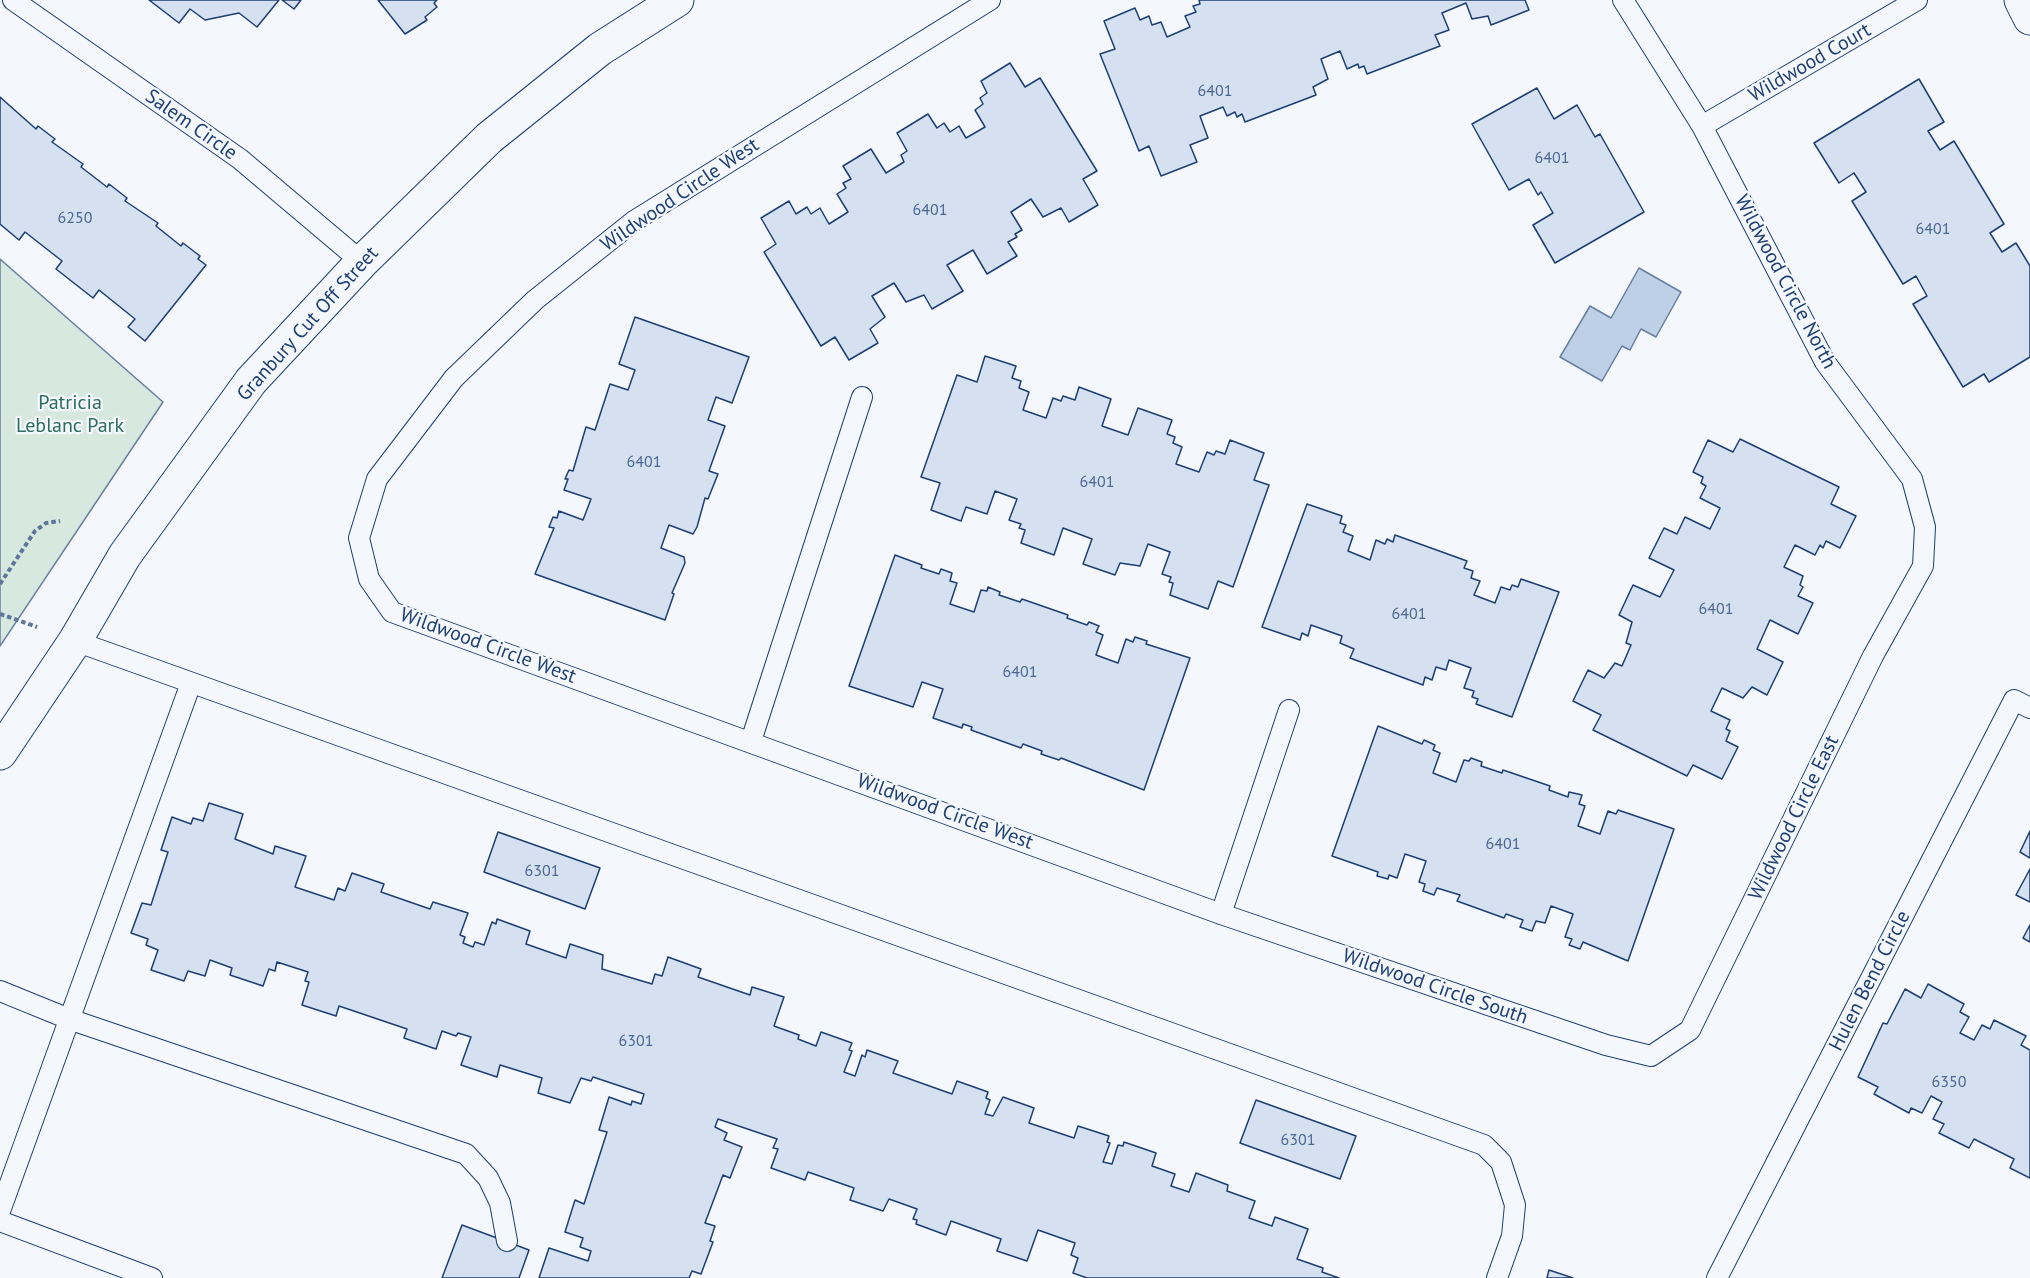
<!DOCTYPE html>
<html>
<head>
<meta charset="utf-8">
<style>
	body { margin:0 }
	canvas { display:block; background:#f4f7fb }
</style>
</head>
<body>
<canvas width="2030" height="1278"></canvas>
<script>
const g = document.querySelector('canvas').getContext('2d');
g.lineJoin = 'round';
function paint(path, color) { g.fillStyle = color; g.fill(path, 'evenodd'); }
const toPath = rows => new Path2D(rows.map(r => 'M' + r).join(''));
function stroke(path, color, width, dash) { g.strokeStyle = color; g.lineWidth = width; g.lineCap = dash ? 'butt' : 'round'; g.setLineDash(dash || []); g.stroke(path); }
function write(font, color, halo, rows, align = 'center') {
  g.font = font + ' "PT Sans",sans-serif'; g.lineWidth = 4.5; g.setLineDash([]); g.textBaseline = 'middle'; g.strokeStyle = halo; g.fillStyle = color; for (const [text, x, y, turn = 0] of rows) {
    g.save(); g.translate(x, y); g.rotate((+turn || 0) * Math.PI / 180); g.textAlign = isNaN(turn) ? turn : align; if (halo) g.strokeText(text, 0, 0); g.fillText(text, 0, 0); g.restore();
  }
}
const green = toPath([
	[0,259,163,402,0,646,0,259]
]);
paint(green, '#d7e8df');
stroke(green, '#687fa3', 1.5);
const water = toPath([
	[1639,268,1681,292,1656,337,1641,329,1630,350,1622,346,1602,381,1560,357,1590,306,1611,318,1639,268]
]);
paint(water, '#bed0e5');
stroke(water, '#687fa3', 1.5);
const building = toPath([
	[149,0,279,0,257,27,239,13,205,20,190,9,179,23,149,0],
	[282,0,301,0,294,9,282,0],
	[378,0,437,0,434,3,437,7,425,17,427,20,405,34,378,0],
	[1199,0,1525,0,1529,10,1491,25,1488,16,1472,19,1466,3,1442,13,1449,30,1435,35,1440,46,1367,74,1364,66,1359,68,1358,64,1347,69,1340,51,1321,59,1328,79,1313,87,1316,95,1245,122,1242,114,1237,117,1235,112,1227,116,1223,107,1200,116,1208,138,1190,145,1197,162,1161,176,1149,146,1139,151,1100,54,1115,49,1104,21,1135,8,1140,20,1149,16,1152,25,1161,22,1167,37,1190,27,1185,16,1196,12,1193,6,1200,4,1199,0],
	[1010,63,1025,87,1040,78,1097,171,1083,179,1098,205,1069,222,1061,208,1043,217,1031,199,1011,212,1022,230,1015,234,1017,237,1008,242,1017,256,987,274,973,250,947,265,963,291,932,309,924,295,906,302,894,283,872,296,885,317,870,329,878,343,849,360,835,337,821,346,764,252,776,244,761,218,789,201,796,214,807,207,811,214,820,208,829,224,848,212,837,194,846,188,843,183,851,179,843,166,871,149,886,173,904,162,901,155,907,151,897,133,928,114,937,128,944,123,950,132,959,126,966,138,985,127,975,110,983,104,980,98,987,93,981,81,1010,63],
	[1919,79,1944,122,1928,131,1940,150,1954,141,2004,224,1990,233,2002,252,2016,243,2030,266,2030,357,1989,382,1984,374,1963,387,1913,304,1927,296,1916,276,1903,284,1852,201,1866,192,1854,173,1839,183,1814,143,1919,79],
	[1537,88,1554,119,1577,105,1595,137,1600,134,1644,212,1555,263,1533,225,1553,213,1541,192,1538,195,1529,179,1509,190,1472,124,1537,88],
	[0,97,36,129,38,126,55,139,52,142,83,164,81,167,107,187,109,184,127,198,125,201,158,223,156,226,181,246,183,243,200,256,198,259,206,265,145,341,128,327,135,319,99,290,93,298,56,269,62,261,25,232,19,240,0,224,0,97],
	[635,317,749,357,732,403,716,397,708,420,725,426,709,471,718,474,708,499,705,498,697,527,693,534,669,525,661,548,684,557,685,563,672,593,674,594,665,620,535,574,554,528,549,527,553,517,557,518,559,511,583,520,591,499,564,490,568,479,565,479,569,470,573,471,586,427,595,430,610,384,628,390,635,370,619,364,635,317],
	[985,356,1016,366,1012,378,1021,381,1019,388,1029,392,1023,410,1046,418,1053,398,1061,401,1063,396,1075,400,1079,387,1111,399,1102,426,1128,435,1138,408,1172,420,1167,434,1175,437,1173,443,1182,447,1176,464,1199,472,1207,452,1214,455,1216,451,1225,454,1230,440,1264,453,1254,480,1269,485,1233,587,1218,581,1208,609,1170,595,1173,583,1169,582,1171,577,1162,574,1170,552,1148,544,1140,566,1120,563,1115,575,1083,564,1092,539,1063,528,1054,555,1021,543,1025,530,1019,528,1021,524,1009,520,1017,499,995,491,987,514,966,507,961,521,931,510,940,483,921,477,957,375,977,382,985,356],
	[1740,439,1839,487,1831,504,1856,516,1840,548,1826,541,1823,548,1820,545,1815,555,1795,545,1784,567,1803,576,1800,585,1803,587,1798,596,1813,603,1798,634,1770,620,1757,649,1783,662,1767,695,1752,687,1743,698,1722,688,1711,711,1730,720,1726,729,1730,731,1726,741,1738,747,1722,779,1693,765,1687,776,1593,730,1601,715,1573,701,1588,670,1604,678,1615,663,1622,666,1631,645,1626,643,1632,622,1619,615,1633,585,1660,597,1674,570,1649,558,1664,528,1677,534,1685,517,1710,529,1720,508,1700,498,1706,486,1701,483,1703,477,1693,472,1708,440,1733,452,1740,439],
	[1307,504,1342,516,1340,523,1346,525,1343,532,1353,536,1348,551,1370,560,1376,540,1385,544,1387,539,1393,542,1395,535,1467,561,1464,568,1473,571,1471,578,1480,581,1474,595,1495,603,1501,587,1510,590,1512,585,1518,587,1521,579,1559,592,1512,717,1476,704,1478,699,1472,697,1474,691,1464,688,1471,668,1449,660,1446,670,1436,667,1432,680,1425,677,1423,685,1350,658,1354,649,1340,643,1342,636,1311,625,1308,636,1302,633,1300,640,1262,627,1307,504],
	[895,555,922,565,921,568,939,574,941,569,952,573,950,581,957,583,950,604,974,612,981,590,987,591,988,587,1000,592,999,595,1020,602,1022,599,1068,615,1067,618,1087,625,1089,622,1099,626,1096,632,1103,635,1096,655,1118,663,1126,639,1133,642,1135,637,1147,641,1146,644,1190,658,1144,790,1061,758,1059,760,1041,754,1042,751,1023,744,1021,748,971,730,972,727,963,724,962,728,933,718,943,689,922,682,913,707,849,686,895,555],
	[1378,726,1422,744,1424,740,1435,745,1433,750,1440,753,1433,773,1456,782,1464,760,1469,761,1471,758,1482,762,1481,766,1502,773,1503,770,1550,786,1549,790,1568,797,1569,792,1582,795,1579,804,1585,806,1578,826,1600,834,1608,811,1616,814,1618,810,1674,829,1628,961,1583,942,1580,949,1569,945,1572,939,1565,937,1573,914,1551,906,1545,923,1536,921,1532,931,1520,927,1523,920,1506,914,1504,918,1457,901,1460,895,1437,888,1434,895,1423,891,1425,884,1419,882,1426,861,1405,854,1397,878,1389,875,1388,879,1377,876,1378,872,1332,856,1378,726],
	[209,803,243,814,235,839,273,854,275,846,306,856,295,887,334,900,338,888,345,891,352,873,384,884,381,892,430,909,433,902,468,913,460,935,465,937,463,943,473,947,475,942,484,945,492,922,496,924,497,919,530,931,526,944,566,958,570,944,603,955,602,969,652,984,655,974,662,976,668,957,701,969,698,977,750,995,752,987,784,997,774,1026,799,1035,798,1039,816,1046,821,1032,852,1043,849,1050,852,1051,844,1072,855,1076,862,1055,865,1057,867,1050,898,1061,893,1073,952,1094,957,1081,988,1092,986,1098,990,1100,985,1114,993,1116,1003,1097,1034,1108,1029,1123,1074,1138,1078,1126,1109,1136,1107,1142,1110,1143,1103,1162,1112,1164,1118,1145,1123,1146,1124,1142,1156,1153,1152,1166,1175,1174,1171,1186,1189,1192,1196,1173,1228,1185,1227,1191,1255,1201,1249,1218,1272,1226,1275,1217,1308,1229,1297,1259,1323,1268,1322,1272,1339,1278,1087,1278,1073,1273,1078,1258,1071,1255,1075,1243,1038,1230,1027,1261,997,1251,1001,1239,951,1221,946,1235,916,1224,917,1220,913,1219,917,1209,889,1199,883,1211,850,1200,854,1188,808,1172,805,1180,771,1168,778,1149,773,1148,777,1139,718,1119,715,1127,727,1133,724,1140,742,1147,730,1178,723,1175,705,1223,715,1226,710,1241,713,1242,701,1274,692,1271,689,1278,539,1278,549,1248,588,1261,591,1251,580,1247,583,1238,565,1232,575,1200,584,1204,607,1132,599,1130,609,1097,631,1105,632,1101,641,1104,644,1094,593,1077,591,1081,581,1078,570,1103,538,1093,542,1078,500,1065,497,1077,461,1065,471,1037,458,1033,456,1036,442,1031,436,1049,404,1038,407,1029,339,1006,336,1016,302,1005,309,982,305,981,308,972,277,962,275,971,269,969,263,986,230,975,232,968,210,960,205,976,188,971,184,981,151,970,158,950,146,945,148,939,131,933,142,903,151,905,168,852,161,850,172,817,191,824,193,818,203,821,209,803],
	[2030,831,2030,858,2020,852,2030,831],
	[498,832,600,868,585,909,484,872,498,832],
	[2030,869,2030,902,2016,895,2030,869],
	[2030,925,2030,942,2023,938,2030,925],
	[1928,984,1964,1004,1960,1012,1969,1017,1960,1033,1974,1040,1982,1025,1990,1029,1994,1020,2026,1036,2021,1045,2030,1050,2030,1178,2010,1168,2014,1159,1974,1139,1969,1148,1939,1133,1944,1124,1933,1119,1942,1102,1931,1096,1922,1113,1911,1108,1909,1113,1874,1094,1878,1087,1858,1077,1883,1023,1887,1024,1905,989,1921,998,1928,984],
	[1256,1100,1356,1136,1340,1179,1240,1143,1256,1100],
	[462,1225,529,1250,519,1278,442,1278,462,1225],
	[1549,1270,1573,1278,1547,1278,1549,1270]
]);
paint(building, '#d5e0f0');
stroke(building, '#1d3f73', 1.5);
const service = toPath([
	[13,0,240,159,362,262],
	[990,0,634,221,535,300,454,378,377,479,359,538,369,579,392,612,1221,914,1606,1045,1651,1056,1690,1030,1873,656,1923,566,1925,527,1912,479,1825,362,1702,126,1623,0],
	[1702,126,1917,0],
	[75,641,1484,1145,1501,1162,1515,1205,1512,1236,1497,1278],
	[751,741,862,397],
	[1221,914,1289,710],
	[0,991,69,1019,466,1154,488,1178,500,1203,507,1241],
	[0,1211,191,683],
	[0,1221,152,1278],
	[1717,1278,2014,700,2030,708]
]);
const minor = toPath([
	[0,753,75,641,125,555,251,381,362,262,489,138,600,49,677,0]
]);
const tertiary = toPath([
	[2021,0,2030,18]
]);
stroke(service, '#1d3f73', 22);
stroke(minor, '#1d3f73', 35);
stroke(tertiary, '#1d3f73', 35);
stroke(toPath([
	[0,584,35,531,46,523,60,521],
	[0,614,37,627]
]), '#5e769c', 4, [4.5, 3]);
stroke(service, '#f4f7fb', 20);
stroke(minor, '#f4f7fb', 33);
stroke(tertiary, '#f4f7fb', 33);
write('16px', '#4b6792', null, [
	["6401",1215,91],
	["6401",1552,158],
	["6401",930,210],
	["6250",75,218],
	["6401",1933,229],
	["6401",644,462],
	["6401",1097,482],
	["6401",1716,609],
	["6401",1409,614],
	["6401",1020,672],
	["6401",1503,844],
	["6301",542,871],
	["6301",636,1041],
	["6350",1949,1082],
	["6301",1298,1140]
]);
write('20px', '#1d3f73', '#f4f7fb', [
	["Wildwood Court",1810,63,-30],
	["Salem Circle",191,125,35],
	["Wildwood Circle West",680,195,-34],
	["Wildwood Circle North",1785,282,62],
	["Granbury Cut Off Street",308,324,-48],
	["Wildwood Circle West",488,646,20],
	["Wildwood Circle West",945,812,20],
	["Wildwood Circle East",1794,818,-64],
	["Hulen Bend Circle",1870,981,-63],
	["Wildwood Circle South",1435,987,19]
]);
write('20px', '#2c6c60', '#f4f7fb', [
	["Patricia",70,403],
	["Leblanc Park",70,426]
]);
</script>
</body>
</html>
